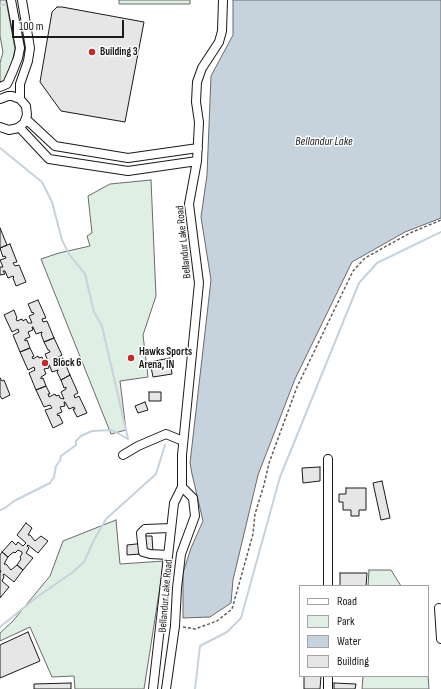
<!DOCTYPE html>
<html>
<head>
<meta charset="utf-8">
<style>
	body { margin:0 }
	#map { position:relative; width:441px; height:689px; overflow:hidden; background:#fff; font-family:"Sofia Sans Condensed",sans-serif }
	canvas { display:block }
	.legend { position:absolute; left:299px; top:585px; width:130px; height:92px; box-sizing:border-box; background:#fff; border:1px solid #a3a3a3; margin:0; padding:5px 7px; list-style:none; font-size:12px; color:#1a1a1a }
	.legend li { display:flex; align-items:center; gap:8px; height:20px }
	.legend b { width:20px; border:1px solid #a3a3a3 }
	.scale { position:absolute; left:12px; top:20px; width:112px; height:18px; box-sizing:border-box; border:2px solid #1a1a1a; border-top:0; padding-left:5px; font-size:12px; line-height:14px; white-space:nowrap; color:#1a1a1a; -webkit-text-stroke:3px #fff; paint-order:stroke }
</style>
</head>
<body>
<div id="map">
<canvas width="441" height="689"></canvas>
<ul class="legend">
<li><b style="height:5px;background:#fff"></b>Road</li>
<li><b style="height:11px;background:#e0efe3"></b>Park</li>
<li><b style="height:11px;background:#c6d2dc"></b>Water</li>
<li><b style="height:11px;background:#e6e6e6"></b>Building</li>
</ul>
<div class="scale">100 m</div>
</div>
<script>
const g = document.querySelector('canvas').getContext('2d');
g.lineJoin = 'round';
function paint(path, color) { g.fillStyle = color; g.fill(path, 'evenodd'); }
const toPath = rows => new Path2D(rows.map(r => 'M' + r).join(''));
function stroke(path, color, width, dash) { g.strokeStyle = color; g.lineWidth = width; g.lineCap = dash ? 'butt' : 'round'; g.setLineDash(dash || []); g.stroke(path); }
function write(font, color, halo, rows, align = 'center') {
  g.font = font + ' "Sofia Sans Condensed",sans-serif'; g.lineWidth = 3; g.setLineDash([]); g.textBaseline = 'middle'; g.strokeStyle = halo; g.fillStyle = color; for (const [text, x, y, turn = 0] of rows) {
    g.save(); g.translate(x, y); g.rotate((+turn || 0) * Math.PI / 180); g.textAlign = isNaN(turn) ? turn : align; if (halo) g.strokeText(text, 0, 0); g.fillText(text, 0, 0); g.restore();
  }
}
const green = toPath([
	[0,0,6,0,15,49,11,67,5,80,2,83,0,81,0,63,3,52,0,36,0,0],
	[119,0,190,0,190,4,119,4,119,0],
	[151,180,156,296,143,335,148,377,120,381,126,430,111,434,41,259,59,253,90,246,87,236,92,233,88,196,110,184,151,180],
	[116,520,120,564,164,561,144,689,75,689,74,676,52,677,30,627,0,641,0,633,12,622,50,576,63,541,116,520],
	[369,570,391,570,401,586,368,586,369,570],
	[428,675,429,689,362,689,363,676,428,676,428,675]
]);
paint(green, '#e0efe3');
stroke(green, '#6a6a6a', 1);
const water = toPath([
	[233,0,441,0,441,218,405,232,352,262,295,379,258,475,233,580,231,603,210,617,183,618,183,573,191,548,203,521,192,474,190,463,211,280,201,217,207,175,211,76,233,35,233,0]
]);
paint(water, '#c6d2dc');
stroke(water, '#6a6a6a', 1);
stroke(toPath([
	[0,5,10,4],
	[0,148,42,182,52,202,62,240,69,254,85,274,94,312,102,326,128,439],
	[0,510,5,508,14,501,50,483,54,477,56,466,60,461,61,456,76,445,76,441,81,436,92,431,112,430,128,439],
	[0,627,37,597,73,572,84,562,94,540,106,519,156,474,165,445],
	[195,689,200,646,227,632,241,618,280,477,359,283,377,263,441,232]
]), '#c6d2dc', 2);
const building = toPath([
	[57,7,62,7,144,22,125,122,61,111,40,82,52,12,57,7],
	[0,228,7,245,0,248,0,228],
	[10,244,17,262,13,263,15,266,19,265,26,282,16,286,13,278,14,277,13,276,8,278,5,271,3,271,5,274,0,275,0,267,3,267,0,260,6,258,5,256,3,257,0,248,10,244],
	[38,300,46,318,42,319,43,322,47,321,54,338,44,342,41,334,42,333,42,332,36,334,33,327,32,327,33,330,28,332,30,337,25,339,25,341,27,340,30,348,20,352,13,335,19,332,18,329,12,332,4,315,14,310,17,318,16,319,17,321,22,319,23,321,26,319,28,323,32,323,29,316,34,314,33,312,32,313,28,304,38,300],
	[54,338,62,355,58,357,59,360,63,358,70,375,61,380,57,372,58,371,58,370,52,372,49,364,48,365,49,368,44,369,46,374,41,377,41,379,43,378,46,386,36,390,29,373,35,370,34,367,28,370,20,352,30,348,34,356,32,357,33,359,38,356,39,358,42,357,44,361,48,361,45,354,50,352,49,350,48,350,44,342,54,338],
	[170,358,172,374,153,377,150,362,170,358],
	[70,375,78,393,74,395,75,398,79,396,87,413,77,417,73,409,75,409,74,407,69,409,65,402,64,402,65,406,60,407,62,412,57,414,58,416,59,415,63,423,53,428,45,410,52,408,50,405,44,407,36,390,46,386,50,394,48,394,49,397,55,394,56,396,59,395,60,398,64,399,61,392,66,389,66,387,64,388,61,380,70,375],
	[0,378,2,381,4,380,10,395,2,399,0,396,0,378],
	[149,392,161,392,161,401,149,401,149,392],
	[145,402,148,410,138,413,135,406,145,402],
	[320,467,320,481,303,483,302,468,320,467],
	[382,481,390,518,381,520,373,483,382,481],
	[346,488,366,488,366,510,359,510,359,516,351,516,351,510,343,510,343,502,339,502,339,494,346,494,346,488],
	[26,523,32,528,28,535,30,535,35,541,41,536,48,541,38,553,28,545,27,546,29,548,26,553,33,558,23,570,17,565,21,559,20,557,22,554,22,552,18,550,15,553,14,552,11,554,8,557,2,552,12,541,16,545,18,542,23,546,26,543,17,535,26,523],
	[145,536,152,536,153,553,127,555,127,545,145,543,145,536],
	[2,552,8,557,4,564,6,564,11,570,17,565,23,570,14,582,4,574,3,575,4,577,2,581,9,587,0,598,0,573,1,571,0,570,0,555,2,552],
	[340,573,367,573,366,586,340,586,340,573],
	[28,632,40,661,0,678,0,645,28,632],
	[304,676,321,676,320,689,304,689,304,676],
	[71,683,71,689,34,689,34,684,71,683],
	[334,683,356,684,355,689,334,689,334,683]
]);
paint(building, '#e6e6e6');
stroke(building, '#1a1a1a', 1);
const minor = toPath([
	[0,87,7,84,12,73,18,58,20,48,11,0],
	[0,99,8,96,12,96,20,99,26,106,27,115,24,123,18,128,9,130,0,127],
	[20,99,20,84,28,61,30,48,22,0],
	[26,119,55,146,128,158,198,148],
	[19,127,49,159,128,171,197,161],
	[123,455,138,446,166,434,183,441],
	[328,459,328,586],
	[168,555,150,554,143,552,141,533,145,529,171,528],
	[439,608,441,639],
	[153,689,174,503,182,487,182,455,199,283,189,204,197,161,199,122,196,102,197,82,202,68,219,42,222,31,223,0],
	[166,689,175,626,177,588,181,554,195,516,193,498,182,487],
	[328,689,328,676]
]);
stroke(minor, '#1a1a1a', 10);
stroke(toPath([
	[183,627,195,629,217,621,232,609,253,534,255,514,264,485,269,463,297,387,353,271,365,258,410,233,441,220]
]), '#5f5f5f', 1.5, [3, 2]);
stroke(minor, '#fff', 8);
for (const [x, y, r, color] of [
	[92,52,4,"#c62828"],
	[131,358,4,"#c62828"],
	[45,363,4,"#c62828"]
]) { const dot = new Path2D(); dot.arc(x, y, r, 0, 2 * Math.PI); g.fillStyle = color; g.fill(dot); stroke(dot, '#fff', 1.5); }
write('bold 11px', '#1a1a1a', '#fff', [
	["Building 3",100,52],
	["Hawks Sports",139,352],
	["Arena, IN",139,365],
	["Block 6",53,363]
], 'left');
write('11px', '#1a1a1a', '#fff', [
	["Bellandur Lake Road",184,242,-96],
	["Bellandur Lake Road",166,596,-85]
]);
write('italic 12px', '#1a1a1a', '#fff', [
	["Bellandur Lake",324,142]
]);
</script>
</body>
</html>
